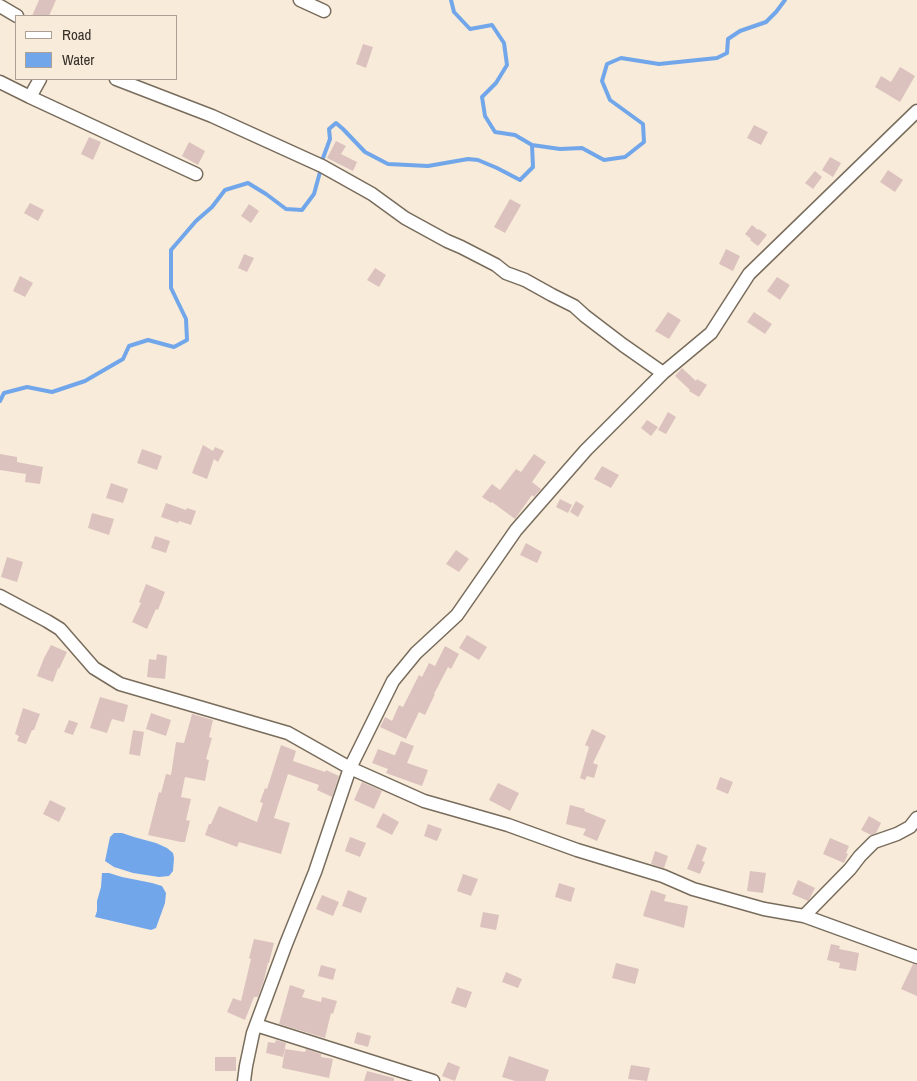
<!DOCTYPE html>
<html>
<head>
<meta charset="utf-8">
<style>
	body { margin:0 }
	#map { position:relative; width:917px; height:1081px; overflow:hidden; background:#f9ebd9; font-family:"Archivo Narrow",sans-serif }
	canvas { display:block }
	.legend { position:absolute; left:15px; top:15px; width:162px; height:65px; box-sizing:border-box; background:#f9ebd9; border:1px solid #aba093; margin:0; padding:6px 9px; list-style:none; font-size:15px; color:#353029 }
	.legend li { display:flex; align-items:center; gap:10px; height:25px }
	.legend b { width:25px; border:1px solid #aba093 }
</style>
</head>
<body>
<div id="map">
<canvas width="917" height="1081"></canvas>
<ul class="legend">
<li><b style="height:6px;background:#fff"></b>Road</li>
<li><b style="height:14px;background:#71a7ea"></b>Water</li>
</ul>
</div>
<script>
const g = document.querySelector('canvas').getContext('2d');
g.lineJoin = 'round';
function paint(path, color) { g.fillStyle = color; g.fill(path, 'evenodd'); }
const toPath = rows => new Path2D(rows.map(r => 'M' + r).join(''));
function stroke(path, color, width, dash) { g.strokeStyle = color; g.lineWidth = width; g.lineCap = dash ? 'butt' : 'round'; g.setLineDash(dash || []); g.stroke(path); }
paint(toPath([
	[114,833,122,833,134,837,156,843,167,848,173,853,174,858,173,871,169,876,159,877,133,873,114,867,105,861,110,837],
	[102,873,109,873,122,877,152,883,162,886,166,893,165,903,156,928,151,930,95,917,97,911,97,901,101,887]
]), '#71a7ea');
stroke(toPath([
	[532,145,560,149,582,148,604,160,625,157,644,142,643,124,610,100,602,81,607,64,621,58,659,64,717,58,727,53,728,39,740,31,766,22,776,12,785,0],
	[323,158,330,139,329,129,336,123,343,129,365,152,388,164,428,166,468,159,478,160,497,168,520,180,533,167,532,145,515,135,495,132,485,116,482,97,496,83,507,65,504,43,492,25,470,29,454,12,451,0],
	[0,401,4,393,27,387,52,392,85,381,123,359,129,346,148,340,174,347,187,340,186,319,171,288,171,250,196,221,212,207,225,190,248,183,266,194,286,209,302,210,314,194,320,172]
]), '#71a7ea', 4);
paint(toPath([
	[39,0,56,0,49,16,32,16],
	[363,44,373,47,366,68,356,64],
	[900,67,915,76,900,102,875,87,881,76,891,82],
	[754,125,768,132,761,145,747,138],
	[89,137,101,142,93,160,81,154],
	[336,141,346,146,341,154,357,162,353,171,327,158],
	[189,142,205,151,198,165,182,156],
	[830,157,841,163,833,177,822,170],
	[888,170,903,180,895,192,880,182],
	[815,171,822,177,813,189,805,183],
	[510,199,521,205,505,233,494,227],
	[30,203,44,210,38,221,24,213],
	[249,204,259,211,251,223,241,216],
	[752,225,758,230,759,229,767,235,758,246,750,240,751,239,745,234],
	[726,249,740,256,733,271,719,264],
	[244,254,254,258,247,272,238,268],
	[375,268,386,275,379,287,367,280],
	[20,276,33,283,25,297,13,291],
	[777,277,790,285,780,300,767,291],
	[668,312,681,320,669,339,655,331],
	[754,312,772,324,765,334,747,322],
	[682,368,696,381,697,379,707,385,699,397,689,391,690,390,675,376],
	[668,412,676,417,666,434,658,430],
	[647,420,658,427,651,436,641,428],
	[203,445,213,451,215,447,224,451,218,462,214,459,207,479,192,473],
	[142,449,162,456,157,470,137,463],
	[0,454,17,457,17,462,43,467,40,484,25,482,26,474,0,470],
	[534,454,546,462,532,482,541,489,534,497,532,495,515,519,492,502,491,503,482,497,492,484,500,490,516,469,521,472],
	[602,466,619,475,611,488,594,479],
	[111,483,128,489,123,503,106,498],
	[560,499,572,505,568,513,556,507],
	[576,501,584,506,578,517,570,512],
	[166,503,186,510,187,508,196,511,191,525,179,521,178,523,161,517],
	[92,513,114,519,109,535,88,528],
	[155,536,170,541,166,553,151,548],
	[526,543,542,552,537,563,520,555],
	[456,550,469,559,459,572,446,564],
	[7,557,23,562,17,582,1,577],
	[146,584,165,592,158,610,156,609,147,629,132,622,141,603,139,602],
	[467,635,487,647,479,660,459,648],
	[51,645,67,652,59,669,58,668,53,682,37,676,44,658],
	[445,646,459,654,451,669,448,667,434,694,435,694,425,715,419,712,406,739,380,727,385,717,392,721,399,705,403,707,419,675,422,677,429,663,435,666],
	[157,654,167,656,165,679,147,677,149,659,156,660],
	[100,697,128,705,124,722,112,719,107,733,90,728],
	[23,708,40,714,34,730,32,730,26,744,17,741,19,736,15,734],
	[151,713,171,720,166,736,146,729],
	[192,714,213,720,209,737,212,738,206,759,209,760,205,781,185,777,181,797,191,799,186,820,190,821,185,842,181,842,148,835,159,792,161,793,166,774,171,775,176,742,184,743],
	[69,720,78,723,73,735,64,732],
	[592,729,606,736,593,763,598,765,594,778,587,776,585,780,580,778,589,747,585,745],
	[133,730,144,732,140,756,129,754],
	[401,741,414,746,407,763,428,770,422,786,386,773,388,769,372,763,378,749,394,755,395,755],
	[281,745,296,751,293,761,325,772,326,770,339,776,332,797,317,790,319,785,288,774,274,818,290,823,281,854,239,842,237,847,205,835,209,824,211,824,219,806,257,822,263,803,260,802,265,788,267,789],
	[720,777,733,782,728,794,716,789],
	[362,782,382,791,374,809,354,800],
	[498,783,519,793,510,811,489,800],
	[50,800,66,808,59,822,43,814],
	[570,805,585,809,584,811,606,820,597,841,583,835,586,829,566,824],
	[383,813,399,822,392,835,376,827],
	[869,816,881,823,876,833,871,835,861,830],
	[428,824,442,829,437,841,424,836],
	[350,837,366,843,360,857,345,851],
	[830,838,849,846,846,853,848,854,844,863,823,854],
	[697,844,707,848,702,861,705,862,700,874,687,869],
	[655,851,668,856,664,868,651,864],
	[750,871,766,873,763,893,747,891],
	[463,874,478,879,471,896,457,891],
	[798,880,815,888,810,898,808,901,792,894],
	[559,883,575,888,571,902,555,897],
	[348,890,367,898,361,913,342,906],
	[651,890,666,895,664,901,688,906,684,928,643,916],
	[322,895,339,902,333,916,316,909],
	[483,912,499,915,496,930,480,927],
	[254,939,274,943,269,963,268,963,264,980,258,997,254,997,245,1020,227,1012,233,998,241,1001,251,959,249,958],
	[831,944,840,946,839,949,859,953,856,971,839,968,840,963,827,960],
	[616,963,639,969,635,984,612,978],
	[913,964,917,965,917,996,901,989],
	[321,965,336,969,333,980,318,976],
	[506,972,522,979,518,988,502,982],
	[290,985,305,990,302,997,321,1002,322,997,337,1001,333,1014,331,1013,325,1038,279,1024],
	[457,987,472,992,466,1008,451,1003],
	[357,1032,371,1036,368,1047,354,1043],
	[276,1040,286,1043,283,1057,266,1053,268,1042,275,1043],
	[285,1049,305,1052,306,1049,321,1054,321,1057,333,1059,329,1078,282,1068],
	[509,1056,549,1070,545,1081,515,1081,502,1077],
	[215,1057,236,1057,236,1071,215,1071],
	[448,1062,460,1067,455,1081,442,1076],
	[631,1065,650,1068,647,1081,628,1079],
	[367,1071,394,1078,394,1081,364,1081]
]), '#dbc2be');
const street = toPath([
	[300,0,324,11],
	[0,6,17,16],
	[116,79,212,116,322,166,372,194,405,218,447,241,461,247,496,265,506,273,525,280,552,295,574,306,585,316,623,345,663,373],
	[0,82,30,97,196,174],
	[30,97,40,79],
	[0,596,47,621,60,629,94,668,120,684,288,733,350,768,424,801,508,825,577,850,663,876,693,889,764,909,804,916,917,957],
	[804,916,850,869,860,856,874,842,897,834,910,827,917,818],
	[256,1025,433,1081],
	[244,1081,246,1066,253,1033,286,944,315,872,350,768,393,681,416,653,457,615,516,530,586,450,663,373,711,333,749,274,917,111]
]);
stroke(street, '#786c5c', 15);
stroke(street, '#fff', 12);
</script>
</body>
</html>
